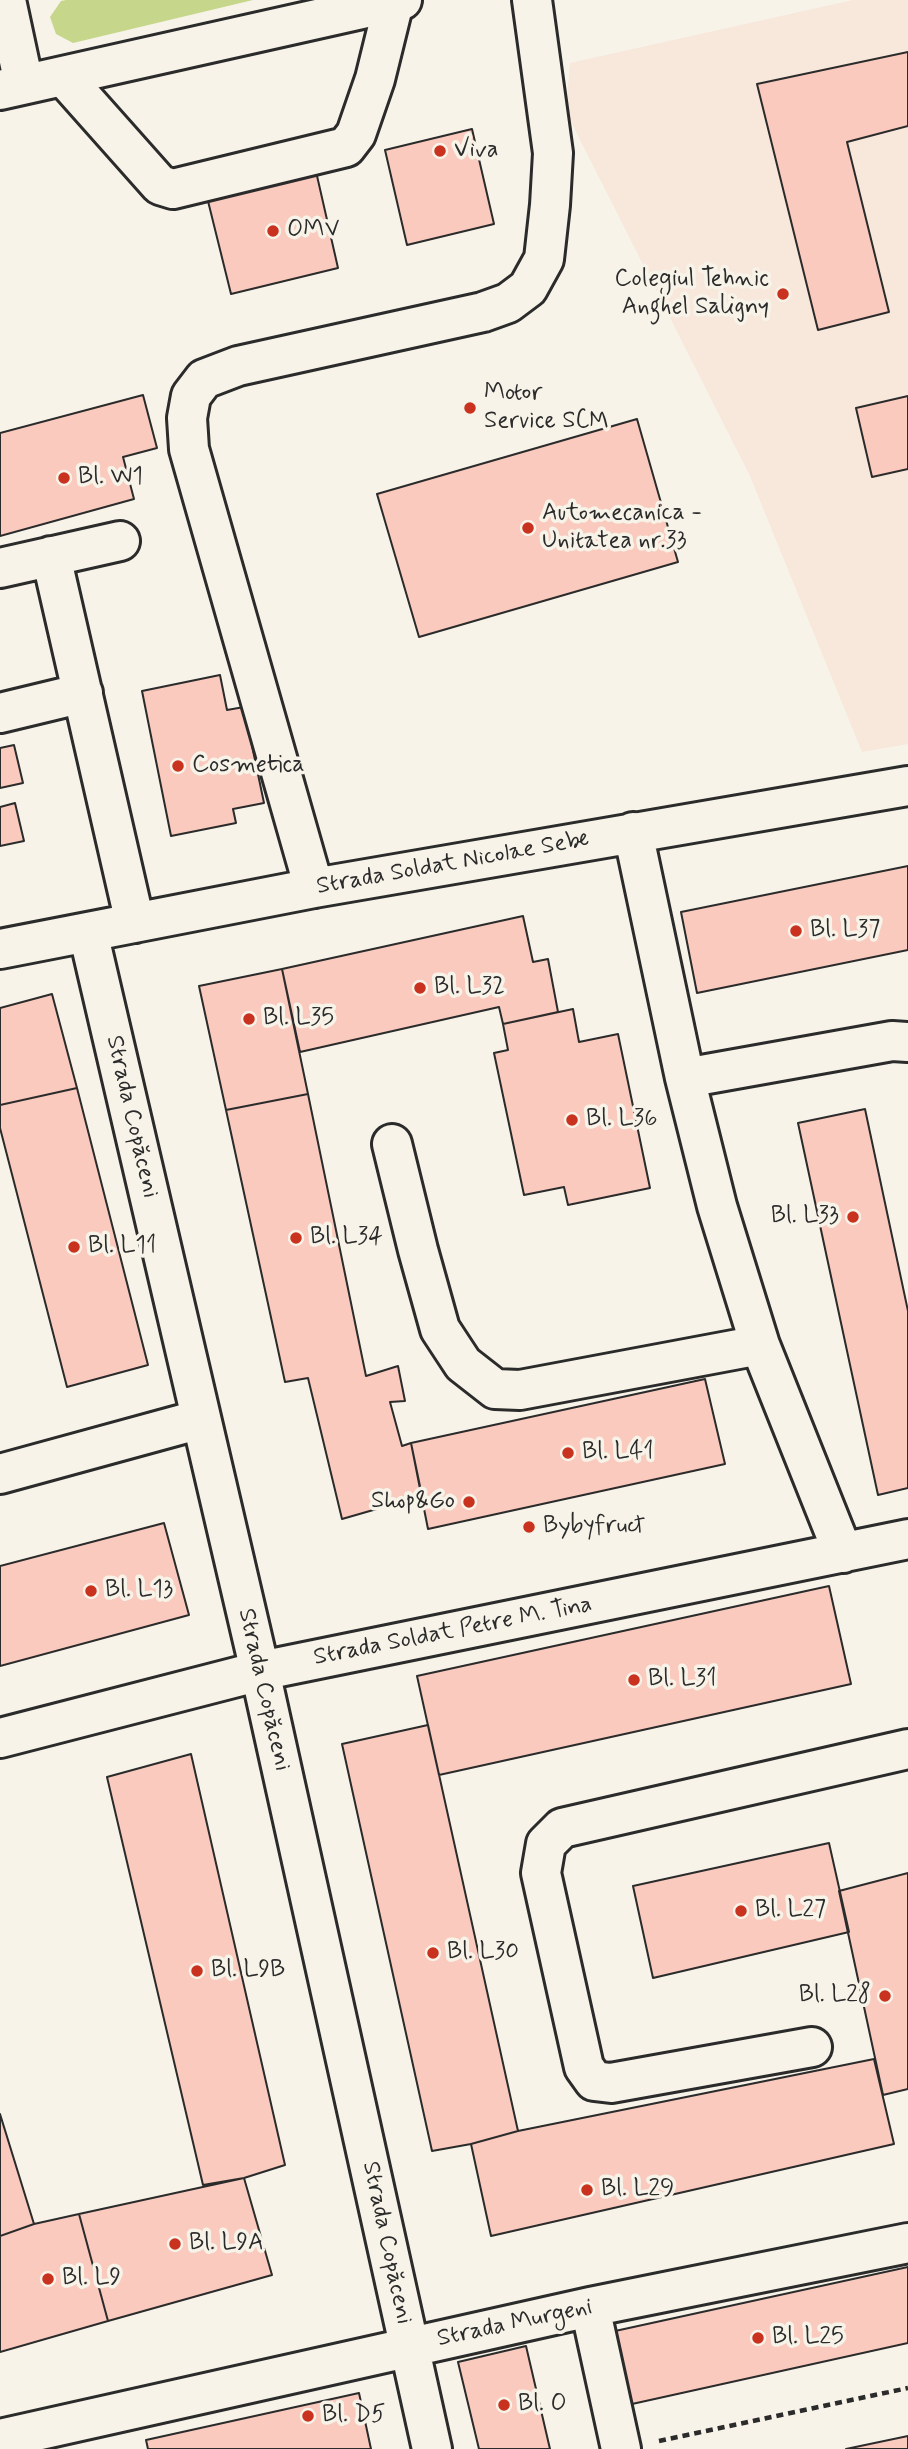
<!DOCTYPE html>
<html>
<head>
<meta charset="utf-8">
<style>
	body { margin:0 }
	canvas { display:block; background:#f7f3e8 }
</style>
</head>
<body>
<canvas width="908" height="2449"></canvas>
<script>
const g = document.querySelector('canvas').getContext('2d');
g.lineJoin = 'round';
function paint(path, color) { g.fillStyle = color; g.fill(path, 'evenodd'); }
const toPath = rows => new Path2D(rows.map(r => 'M' + r).join(''));
function stroke(path, color, width, dash) { g.strokeStyle = color; g.lineWidth = width; g.lineCap = dash ? 'butt' : 'round'; g.setLineDash(dash || []); g.stroke(path); }
function write(font, color, halo, rows, align = 'center') {
  g.font = font + ' Mynerve,sans-serif'; g.lineWidth = 7; g.setLineDash([]); g.textBaseline = 'middle'; g.strokeStyle = halo; g.fillStyle = color; for (const [text, x, y, turn = 0] of rows) {
    g.save(); g.translate(x, y); g.rotate((+turn || 0) * Math.PI / 180); g.textAlign = isNaN(turn) ? turn : align; if (halo) g.strokeText(text, 0, 0); g.fillText(text, 0, 0); g.restore();
  }
}
paint(toPath([
	[853,0,908,0,908,744,862,752,750,476,566,112,570,63]
]), '#f8e7db');
paint(toPath([
	[66,0,253,0,73,43,56,34,50,17,61,1]
]), '#c6d78b');
const building = toPath([
	[908,52,908,126,847,142,889,312,818,330,757,84,908,52],
	[472,129,494,224,407,245,385,150,472,129],
	[315,167,338,268,231,294,206,193,315,167],
	[143,395,157,448,123,457,134,499,0,536,0,433,143,395],
	[908,396,908,469,872,477,856,408,908,396],
	[637,419,678,562,419,637,377,494,637,419],
	[220,675,227,710,244,707,264,803,233,809,236,823,171,836,142,691,220,675],
	[14,745,23,783,0,788,0,748,14,745],
	[15,803,24,841,0,846,0,807,15,803],
	[908,866,908,950,697,993,681,912,908,866],
	[523,916,533,962,548,959,558,1012,503,1024,499,1007,300,1052,282,969,523,916],
	[282,969,308,1094,226,1110,199,986,282,969],
	[52,994,77,1088,0,1105,0,1008,52,994],
	[573,1009,579,1042,618,1034,650,1188,568,1205,564,1187,524,1195,494,1053,508,1050,503,1024,573,1009],
	[77,1088,148,1365,67,1387,0,1128,0,1105,77,1088],
	[308,1094,366,1376,398,1366,405,1401,390,1402,402,1446,411,1443,422,1496,342,1519,308,1378,285,1382,226,1110,308,1094],
	[865,1109,908,1311,908,1488,878,1495,798,1123,865,1109],
	[705,1379,725,1464,428,1529,411,1443,705,1379],
	[164,1523,189,1615,0,1666,0,1566,164,1523],
	[829,1586,851,1684,439,1775,417,1676,829,1586],
	[428,1725,518,2131,471,2144,432,2151,342,1744,428,1725],
	[191,1754,285,2165,244,2178,203,2185,107,1777,191,1754],
	[829,1843,849,1932,653,1978,633,1886,829,1843],
	[908,1873,908,2089,883,2095,839,1891,908,1873],
	[874,2059,894,2144,491,2236,471,2144,518,2131,874,2059],
	[0,2114,34,2224,0,2236,0,2114],
	[244,2178,272,2275,108,2321,79,2214,244,2178],
	[79,2214,108,2321,0,2352,0,2236,34,2224,79,2214],
	[908,2267,908,2343,623,2406,606,2333,908,2267],
	[526,2346,550,2449,479,2449,458,2362,526,2346],
	[359,2393,371,2449,148,2449,146,2440,359,2393],
	[908,2436,908,2449,846,2449,908,2436]
]);
paint(building, '#f9cabd');
stroke(building, '#2b2b2b', 2);
const minor = toPath([
	[64,77,160,185,173,189,346,147,356,134,375,79,394,2],
	[51,556,135,923],
	[0,568,120,541],
	[0,713,83,693],
	[633,832,685,1078,717,1206,760,1345,843,1553],
	[314,888,189,449,187,418,191,396,204,379,238,366,483,312,508,303,528,288,544,259,550,205,553,153,532,0],
	[88,932,260,1671,432,2449],
	[0,949,314,888,908,786],
	[685,1078,892,1041,908,1042],
	[392,1144,418,1250,440,1329,463,1364,495,1389,520,1390,760,1345],
	[0,1474,201,1419],
	[0,1738,260,1671,908,1539],
	[812,2047,611,2083,594,2081,584,2067,541,1873,546,1844,562,1828,908,1749],
	[590,2307,621,2449],
	[0,2439,590,2307,908,2243]
]);
const major = toPath([
	[6,0,24,84],
	[0,90,402,0]
]);
stroke(minor, '#2b2b2b', 44);
stroke(major, '#2b2b2b', 44);
stroke(toPath([
	[659,2441,908,2388]
]), '#2b2b2b', 4.5, [7, 5]);
stroke(minor, '#f7f3e8', 38);
stroke(major, '#f7f3e8', 38);
for (const [x, y, r, color] of [
	[440,151,7,"#c8321e"],
	[273,231,7,"#c8321e"],
	[783,294,7,"#c8321e"],
	[470,408,7,"#c8321e"],
	[64,478,7,"#c8321e"],
	[528,528,7,"#c8321e"],
	[178,766,7,"#c8321e"],
	[796,931,7,"#c8321e"],
	[420,988,7,"#c8321e"],
	[249,1019,7,"#c8321e"],
	[572,1120,7,"#c8321e"],
	[853,1217,7,"#c8321e"],
	[296,1238,7,"#c8321e"],
	[74,1247,7,"#c8321e"],
	[568,1453,7,"#c8321e"],
	[469,1502,7,"#c8321e"],
	[529,1527,7,"#c8321e"],
	[91,1591,7,"#c8321e"],
	[634,1680,7,"#c8321e"],
	[741,1911,7,"#c8321e"],
	[433,1953,7,"#c8321e"],
	[197,1971,7,"#c8321e"],
	[885,1996,7,"#c8321e"],
	[587,2190,7,"#c8321e"],
	[175,2244,7,"#c8321e"],
	[48,2279,7,"#c8321e"],
	[758,2338,7,"#c8321e"],
	[504,2405,7,"#c8321e"],
	[308,2416,7,"#c8321e"]
]) { const dot = new Path2D(); dot.arc(x, y, r, 0, 2 * Math.PI); g.fillStyle = color; g.fill(dot); stroke(dot, '#f7f3e8', 2.5); }
write('24px', '#2b2b2b', '#f7f3e8', [
	["Viva",454,151],
	["OMV",287,231],
	["Colegiul Tehnic",769,280,"right"],
	["Anghel Saligny",769,308,"right"],
	["Motor",484,394],
	["Service SCM",484,422],
	["Bl. W1",78,478],
	["Automecanica -",542,514],
	["Unitatea nr.33",542,542],
	["Cosmetica",192,766],
	["Bl. L37",810,931],
	["Bl. L32",434,988],
	["Bl. L35",263,1019],
	["Bl. L36",586,1120],
	["Bl. L33",839,1217,"right"],
	["Bl. L34",310,1238],
	["Bl. L11",88,1247],
	["Bl. L41",582,1453],
	["Shop&Go",455,1502,"right"],
	["Bybyfruct",543,1527],
	["Bl. L13",105,1591],
	["Bl. L31",648,1680],
	["Bl. L27",755,1911],
	["Bl. L30",447,1953],
	["Bl. L9B",211,1971],
	["Bl. L28",871,1996,"right"],
	["Bl. L29",601,2190],
	["Bl. L9A",189,2244],
	["Bl. L9",62,2279],
	["Bl. L25",772,2338],
	["Bl. O",518,2405],
	["Bl. D5",322,2416]
], 'left');
write('24px', '#2b2b2b', '#f7f3e8', [
	["Strada Soldat Nicolae Sebe",453,864,-10],
	["Strada Copăceni",131,1117,77],
	["Strada Soldat Petre M. Tina",453,1632,-11],
	["Strada Copăceni",263,1690,77],
	["Strada Copăceni",386,2243,78],
	["Strada Murgeni",515,2324,-12]
]);
</script>
</body>
</html>
